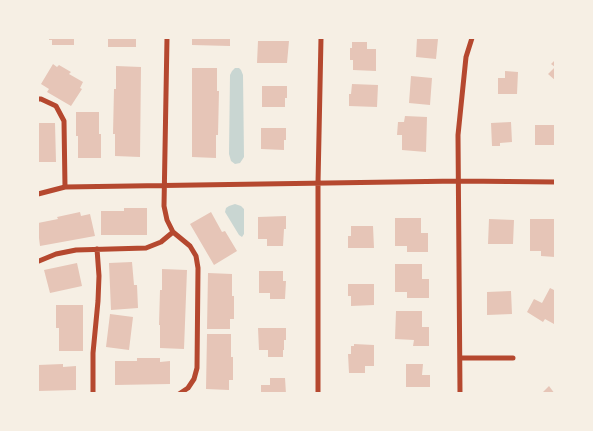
<!DOCTYPE html>
<html>
<head>
<meta charset="utf-8">
<style>
	body { margin:0 }
	#map { position:relative; width:593px; height:431px; overflow:hidden; background:#f6efe4; font-family:Lora,serif }
	canvas { display:block }
	.frame { position:absolute; inset:0; border:39px solid #f6efe4; pointer-events:none }
</style>
</head>
<body>
<div id="map">
<canvas width="593" height="431"></canvas>
<div class="frame"></div>
</div>
<script>
const g = document.querySelector('canvas').getContext('2d');
g.lineJoin = 'round';
function paint(path, color) { g.fillStyle = color; g.fill(path, 'evenodd'); }
const toPath = rows => new Path2D(rows.map(r => 'M' + r).join(''));
function stroke(path, color, width, dash) { g.strokeStyle = color; g.lineWidth = width; g.lineCap = dash ? 'butt' : 'round'; g.setLineDash(dash || []); g.stroke(path); }
paint(toPath([
	[235,68,239,68,241,70,243,75,244,157,240,163,235,164,231,161,229,154,230,75,232,71],
	[235,204,241,206,244,209,244,234,242,237,239,235,225,212,226,208,229,206]
]), '#c9d6d2');
paint(toPath([
	[49,38,74,38,74,45,52,45,52,40,49,40],
	[108,38,136,38,136,47,108,47],
	[192,38,230,38,230,46,192,45],
	[417,38,438,39,436,59,416,57],
	[258,41,289,41,287,63,257,63],
	[352,42,367,42,367,49,376,49,376,71,353,70,353,60,350,60,350,48,352,48],
	[556,59,556,81,548,74,555,67,551,64],
	[53,64,57,67,59,65,71,72,69,74,83,82,80,88,82,89,71,106,47,92,49,89,41,84],
	[116,66,141,67,140,157,115,156,115,134,113,134,114,89,116,89],
	[192,68,217,68,217,91,219,91,218,135,216,135,216,158,192,157],
	[505,71,518,72,517,94,498,94,498,78,505,78],
	[411,76,432,78,430,105,409,103],
	[352,84,378,85,377,107,349,106,349,94,351,94],
	[262,86,287,86,287,98,285,98,285,107,262,107],
	[76,112,99,112,99,134,101,134,101,158,78,158,78,136,76,136],
	[405,116,427,117,426,152,402,150,402,135,397,135,398,122,404,122],
	[511,122,512,142,500,143,500,146,492,146,491,123],
	[38,123,55,123,56,162,38,162],
	[535,125,555,125,555,145,535,145],
	[261,128,286,128,286,140,284,140,284,150,261,149],
	[124,208,147,208,147,235,101,235,101,211,124,211],
	[80,212,81,216,90,214,95,236,40,246,38,230,38,223,58,219,57,217],
	[211,212,222,232,225,231,237,251,214,265,190,224],
	[286,216,286,229,284,229,283,246,267,246,267,239,258,239,258,217],
	[395,218,421,218,421,233,428,233,428,252,407,252,407,246,395,246],
	[489,219,514,220,513,244,488,244],
	[530,219,555,219,555,257,541,256,541,251,530,251],
	[351,226,373,226,374,248,348,248,348,236,351,236],
	[132,262,134,285,137,285,138,308,111,310,109,263],
	[77,263,82,286,50,293,44,270],
	[395,264,422,264,422,279,429,279,429,298,407,298,407,292,395,292],
	[162,269,187,270,184,349,160,348,160,325,159,325,160,290,162,290],
	[259,271,283,271,283,281,286,281,285,299,270,299,270,293,259,293],
	[208,273,232,274,232,296,234,296,234,319,230,319,230,329,207,329],
	[348,284,374,284,374,305,351,306,351,296,348,296],
	[550,288,556,291,556,322,554,324,545,319,543,322,527,312,534,299,542,303],
	[511,291,512,314,487,315,487,292],
	[56,305,83,305,83,351,59,351,59,328,56,328],
	[396,311,422,311,422,327,429,327,429,346,413,346,414,340,395,339],
	[110,314,133,317,129,350,106,347],
	[258,328,286,328,286,340,284,340,284,350,283,350,283,357,268,357,268,350,259,350],
	[207,334,231,334,231,357,233,357,233,380,229,380,229,390,206,389],
	[354,344,374,345,374,366,365,366,365,373,349,373,348,354,351,354,351,346,354,346],
	[137,358,160,358,160,362,170,361,170,384,115,385,115,361,137,361],
	[63,364,63,367,76,366,76,390,38,391,38,365],
	[406,364,423,364,422,375,430,375,430,387,406,387],
	[270,378,285,378,286,394,261,394,261,385,270,385],
	[549,386,555,394,541,394]
]), '#e6c5b7');
stroke(toPath([
	[167,38,164,206,167,220,173,232,190,246,196,256,198,268,197,368,194,379,188,388,179,394],
	[38,99,41,99,56,106,64,121,65,187],
	[38,194,65,187,459,181,556,182],
	[39,261,56,254,76,250,146,248,161,242,173,232],
	[460,358,513,358],
	[93,394,93,353,98,301,99,276,97,249],
	[318,394,318,183,321,38],
	[460,394,458,135,466,57,472,38]
]), '#b5482f', 5);
</script>
</body>
</html>
